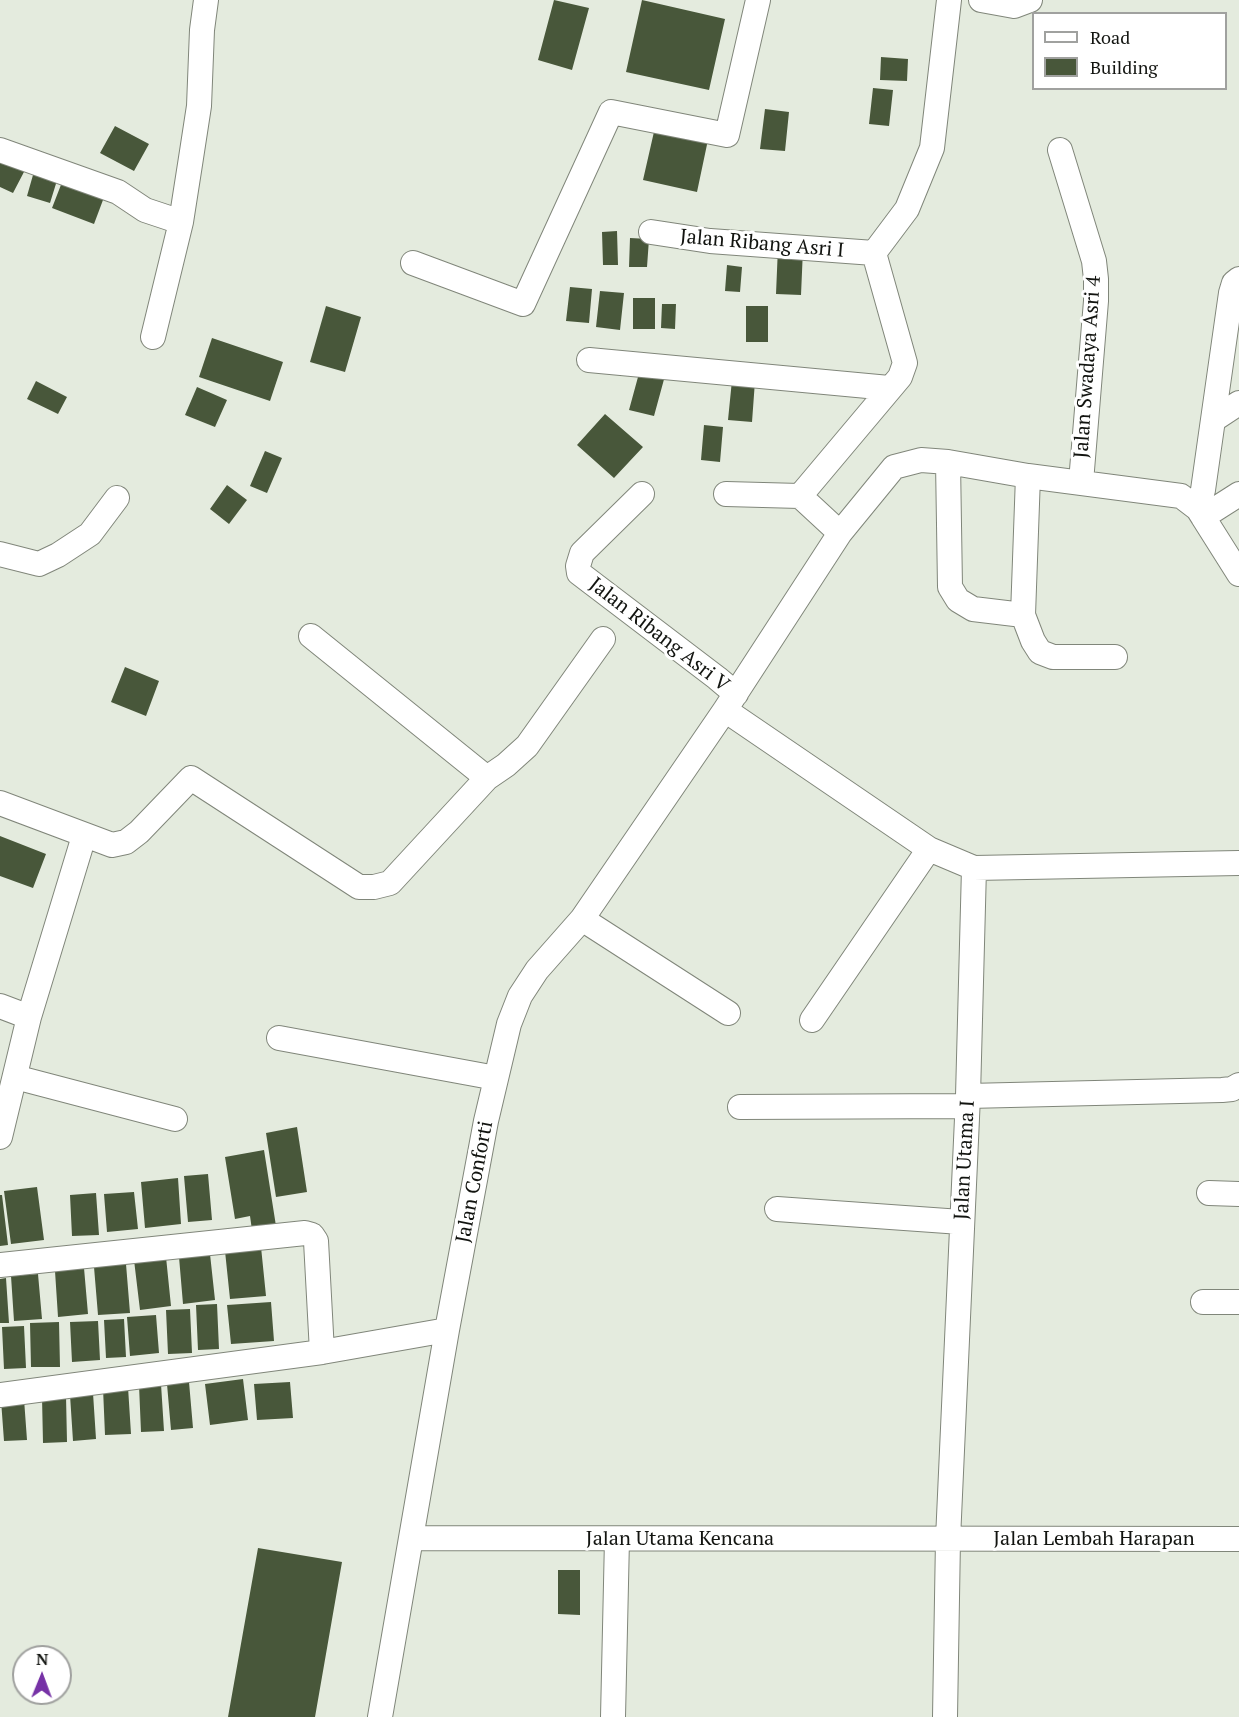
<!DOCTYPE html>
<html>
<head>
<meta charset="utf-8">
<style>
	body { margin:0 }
	#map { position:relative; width:1239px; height:1717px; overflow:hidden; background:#e4ebde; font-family:"PT Serif",serif }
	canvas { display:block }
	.legend { position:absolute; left:1032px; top:12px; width:195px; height:78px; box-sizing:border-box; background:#fff; border:2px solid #a0a19f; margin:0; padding:8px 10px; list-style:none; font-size:18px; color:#121410 }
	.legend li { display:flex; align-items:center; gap:12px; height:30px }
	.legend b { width:30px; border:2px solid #a0a19f }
	.north { position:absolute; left:12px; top:1645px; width:60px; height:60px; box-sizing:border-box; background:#fff; border:2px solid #a0a19f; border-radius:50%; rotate:1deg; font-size:16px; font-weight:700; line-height:24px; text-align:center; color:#121410 }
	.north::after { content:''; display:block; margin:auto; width:21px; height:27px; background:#7632a6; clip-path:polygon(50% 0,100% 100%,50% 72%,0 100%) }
</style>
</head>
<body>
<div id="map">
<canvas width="1239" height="1717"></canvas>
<ul class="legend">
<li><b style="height:8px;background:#fff"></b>Road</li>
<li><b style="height:16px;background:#48573a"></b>Building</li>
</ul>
<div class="north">N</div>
</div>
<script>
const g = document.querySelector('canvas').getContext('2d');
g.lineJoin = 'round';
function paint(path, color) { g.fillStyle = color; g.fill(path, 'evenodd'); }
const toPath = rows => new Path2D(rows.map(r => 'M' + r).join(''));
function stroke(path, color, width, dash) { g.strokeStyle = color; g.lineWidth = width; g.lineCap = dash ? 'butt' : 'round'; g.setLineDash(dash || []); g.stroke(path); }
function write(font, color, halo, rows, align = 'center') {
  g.font = font + ' "PT Serif",serif'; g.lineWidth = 6; g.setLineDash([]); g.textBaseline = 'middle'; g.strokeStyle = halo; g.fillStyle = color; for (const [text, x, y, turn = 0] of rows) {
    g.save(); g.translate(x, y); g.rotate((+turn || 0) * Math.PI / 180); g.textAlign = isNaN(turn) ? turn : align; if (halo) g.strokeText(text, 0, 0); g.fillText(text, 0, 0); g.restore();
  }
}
paint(toPath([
	[554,0,589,8,572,70,538,60],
	[642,0,725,19,709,90,626,72],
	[881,57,908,59,907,81,880,80],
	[873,88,893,90,889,126,869,124],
	[765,109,789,112,785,151,760,149],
	[656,123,709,135,697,192,643,180],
	[115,126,149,144,134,171,100,153],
	[0,157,25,170,13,193,0,187],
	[35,168,59,174,50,203,27,196],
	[64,177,106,192,94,224,52,208],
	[617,231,618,265,603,265,602,232],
	[630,238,649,239,647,267,629,267],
	[778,247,803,249,801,295,776,294],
	[727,265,742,267,740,292,725,291],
	[570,287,592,289,589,323,566,321],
	[600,291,624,293,620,330,596,327],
	[633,298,655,298,655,329,633,329],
	[662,304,676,304,675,329,661,328],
	[326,306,361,317,345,372,310,362],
	[746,306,768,306,768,342,746,342],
	[212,338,283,362,270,401,199,377],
	[641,366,666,372,654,416,629,410],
	[732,380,755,381,752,422,728,420],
	[36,381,67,397,58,414,27,399],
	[197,387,227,400,215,427,185,415],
	[605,414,643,447,614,478,577,445],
	[704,425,723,427,720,462,701,460],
	[265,451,282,458,267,493,250,486],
	[227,485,247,500,229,524,210,509],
	[125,667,159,681,146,716,111,702],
	[0,836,46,854,33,888,0,876],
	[297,1127,307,1192,276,1197,266,1133],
	[264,1150,276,1226,252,1230,250,1216,235,1219,225,1157],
	[208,1174,212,1220,188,1222,184,1176],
	[178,1178,181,1224,145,1228,141,1182],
	[37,1187,44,1240,11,1244,4,1191],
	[134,1192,138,1229,107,1232,104,1194],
	[96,1193,99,1235,72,1236,70,1195],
	[0,1195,2,1195,8,1245,0,1246],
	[261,1247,266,1296,230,1299,225,1251],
	[210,1254,215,1300,183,1304,179,1257],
	[166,1257,171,1306,140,1310,134,1260],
	[126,1264,130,1313,98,1315,94,1267],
	[84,1268,88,1314,58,1317,55,1271],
	[38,1274,42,1319,14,1321,11,1276],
	[6,1278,9,1323,0,1323,0,1279],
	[271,1302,274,1341,231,1344,227,1305],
	[217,1304,219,1349,198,1350,196,1305],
	[190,1309,192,1353,168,1354,166,1310],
	[156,1315,159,1353,130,1356,127,1317],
	[124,1319,126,1357,106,1358,104,1320],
	[98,1321,100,1360,72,1362,70,1322],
	[59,1322,60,1367,31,1367,30,1323],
	[24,1326,26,1368,4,1369,2,1327],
	[243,1379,248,1420,210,1425,205,1384],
	[189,1382,193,1428,171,1430,167,1384],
	[290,1382,293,1418,257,1420,254,1384],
	[161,1384,164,1431,141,1432,139,1385],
	[128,1387,131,1434,105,1435,103,1388],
	[93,1393,96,1439,73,1441,70,1395],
	[66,1396,67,1442,43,1443,42,1397],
	[24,1399,27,1440,4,1441,1,1400],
	[258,1548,342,1562,315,1717,228,1717],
	[558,1570,580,1570,580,1615,558,1614]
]), '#48573a');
const street = toPath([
	[981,0,1014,6,1030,0],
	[0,150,118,192,145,210,181,222],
	[1060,150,1094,261,1096,279,1096,301,1081,482],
	[651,232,710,241,874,253],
	[874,253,907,209,932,148,949,0],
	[413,263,523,304,611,112,727,135,758,0],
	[153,337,181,222,191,158,199,106,202,30,206,0],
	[589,360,889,388],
	[1213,420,1239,403],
	[948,462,950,587,958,600,973,609,1023,615],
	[1028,476,1023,615,1033,641,1040,652,1053,657,1115,657],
	[642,494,582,553,578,566,579,573,717,678,736,694],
	[726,494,800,496],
	[800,496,900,377,905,363,874,253],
	[800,496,840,533],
	[1198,509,1203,490,1231,293,1234,283,1239,279],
	[1203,517,1239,574],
	[0,554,39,564,58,555,90,534,117,498],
	[311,636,487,778],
	[725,710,929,849,974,868,1239,863],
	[0,803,112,845,126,842,139,832,191,778,359,887,374,887,390,883,487,778,506,765,527,746,603,639],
	[582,919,728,1013],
	[0,1006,29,1017],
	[812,1020,929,849],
	[279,1038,496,1078],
	[15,1077,175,1119],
	[968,1096,1222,1090,1232,1089,1239,1085],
	[740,1107,967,1106],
	[0,1137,29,1017,84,836],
	[1209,1193,1239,1194],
	[777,1209,961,1222],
	[0,1265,305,1233,312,1235,316,1241,322,1352],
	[1203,1302,1239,1302],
	[0,1395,322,1352,447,1330],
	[412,1538,1239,1539],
	[380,1717,447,1330,486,1121,509,1024,520,996,537,970,582,919,725,710,840,533,894,467,921,460,948,462,1028,476,1181,496,1198,509,1203,517,1239,494],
	[613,1717,617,1539],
	[945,1717,948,1539,968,1096,974,868]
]);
stroke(street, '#80867a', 26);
stroke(street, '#fff', 24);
write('20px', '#121410', '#fff', [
	["Jalan Ribang Asri I",762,244,5],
	["Jalan Swadaya Asri 4",1088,367,-86],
	["Jalan Ribang Asri V",659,635,38],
	["Jalan Utama I",965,1160,-87],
	["Jalan Conforti",475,1182,-79],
	["Jalan Utama Kencana",680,1539],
	["Jalan Lembah Harapan",1094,1539]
]);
</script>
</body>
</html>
